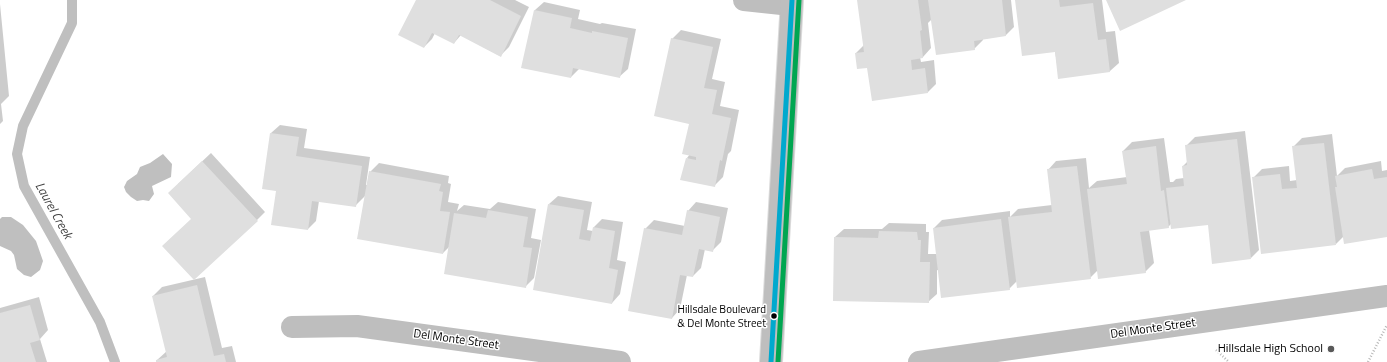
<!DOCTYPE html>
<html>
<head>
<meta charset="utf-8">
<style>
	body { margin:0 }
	canvas { display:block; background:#fff }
</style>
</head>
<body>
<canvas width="1387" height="362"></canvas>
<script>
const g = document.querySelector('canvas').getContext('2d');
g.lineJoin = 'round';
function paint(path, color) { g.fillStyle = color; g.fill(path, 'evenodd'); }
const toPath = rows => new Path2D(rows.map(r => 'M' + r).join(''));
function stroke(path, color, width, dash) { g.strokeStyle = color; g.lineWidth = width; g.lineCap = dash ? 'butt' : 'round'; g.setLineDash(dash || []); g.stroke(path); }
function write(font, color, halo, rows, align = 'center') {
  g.font = font + ' "Titillium Web",sans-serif'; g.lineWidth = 3; g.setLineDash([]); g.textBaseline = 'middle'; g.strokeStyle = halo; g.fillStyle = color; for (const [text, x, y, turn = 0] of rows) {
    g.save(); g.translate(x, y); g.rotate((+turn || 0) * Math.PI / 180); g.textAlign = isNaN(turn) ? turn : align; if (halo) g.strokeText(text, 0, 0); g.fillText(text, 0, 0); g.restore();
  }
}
paint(toPath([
	[163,154,172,164,171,177,152,186,154,194,149,201,143,200,137,201,131,197,126,192,124,187,127,181,137,174,140,167,150,163],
	[2,217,11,217,23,225,36,241,43,261,40,270,31,277,24,275,17,269,14,255,11,251,0,246,0,219]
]), '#bfbfbf');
paint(toPath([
	[418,0,515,0,529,7,509,47,500,56,461,35,454,43,435,33,432,39,424,47],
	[858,0,1011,0,1014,27,1006,35,983,39,983,40,974,49,932,19,928,23,931,48,923,57,920,57,921,62,934,60,936,84,928,92,868,67,856,53,864,45],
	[1016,0,1102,0,1106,32,1115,31,1119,63,1110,71,1059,78,1055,51],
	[544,2,580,10,578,19,600,24,602,23,636,29,628,69,619,77,580,68,571,77,522,67,535,10],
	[0,4,9,96,1,104,3,121,0,124],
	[681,30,721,39,712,79,725,82,720,106,739,110,731,151,728,154,723,177,714,186,687,158,690,154,690,123,672,39],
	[280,125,307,129,304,148,370,157,366,185,368,185,370,172,379,163,449,176,448,183,451,184,448,202,459,204,457,211,464,205,490,209,498,202,536,209,531,238,541,240,534,278,525,287,450,246,443,253,366,195,355,206,319,201,316,221,308,229,277,190,271,133],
	[1245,131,1259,250,1251,258,1209,224,1171,224,1168,227,1149,230,1154,263,1145,272,1098,270,1090,278,1017,281,1009,289,937,270,937,294,928,302,835,237,844,229,882,229,889,223,926,224,926,232,929,232,928,254,937,254,934,228,942,220,1010,211,1010,217,1018,209,1052,205,1048,170,1056,161,1086,158,1089,188,1097,181,1127,177,1123,151,1132,142,1164,138,1170,182,1173,182,1176,179,1184,178,1183,166,1188,161,1186,146,1195,137],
	[1332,134,1337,176,1345,168,1381,161,1382,171,1387,170,1387,236,1344,236,1336,244,1253,178,1262,169,1289,166,1290,181,1297,180,1293,147,1302,138],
	[211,153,265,212,257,220,192,218,178,184],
	[558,196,592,202,587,230,593,231,594,227,602,219,623,222,617,260,626,262,620,294,612,303,549,204],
	[696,202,728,208,721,242,712,251,705,249,701,268,693,276,687,275,680,309,672,318,645,229,654,220,685,226,688,211],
	[205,277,222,348,232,346,236,362,157,362,157,360,167,351,153,296,162,287],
	[39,297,48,330,40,339,47,362,0,362,0,308]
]), '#0003');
stroke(toPath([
	[72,0,72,23,23,126,17,154,24,186,100,322,115,362]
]), '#bfbfbf', 10);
paint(toPath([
	[416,0,490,0,521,16,501,57,459,35,454,44,432,33,424,48,398,35],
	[857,0,918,0,922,30,920,31,923,58,911,60,912,70,925,68,928,93,872,101,867,68,857,69,855,53,864,52],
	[928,0,1002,0,1006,36,974,41,975,50,936,55],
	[1015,0,1059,0,1060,7,1093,3,1098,40,1106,39,1110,72,1058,79,1055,52,1022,56],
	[1106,0,1186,0,1120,31],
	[534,10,572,18,570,28,592,33,592,31,628,38,620,78,573,68,571,78,521,68],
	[671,38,713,47,704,88,717,90,712,114,731,118,722,161,720,160,715,187,680,180,686,158,696,160,696,157,682,154,689,124,654,116],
	[270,133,299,137,296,156,362,166,356,207,312,201,308,230,271,225,276,191,262,189],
	[1237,139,1251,259,1212,264,1208,225,1171,229,1166,188,1184,186,1182,166,1187,165,1185,145],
	[1324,143,1336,245,1261,254,1252,177,1280,174,1282,189,1297,188,1292,146],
	[1156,146,1161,191,1164,190,1169,228,1140,232,1146,273,1098,279,1087,189,1127,184,1122,151],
	[202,161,258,221,194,280,162,246,191,219,168,193],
	[1077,166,1091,279,1017,288,1008,217,1052,212,1047,169],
	[1372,169,1374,179,1387,177,1387,237,1344,244,1335,187,1337,187,1335,176],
	[369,171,441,184,439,191,443,192,440,211,450,212,443,254,357,239],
	[548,204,584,210,579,239,590,241,593,227,615,231,609,268,618,270,612,304,533,290],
	[488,210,528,217,523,247,532,248,526,288,444,274,454,213,486,218],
	[687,210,720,217,713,252,699,249,693,277,680,275,672,319,628,311,644,228,682,235],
	[1001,219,1010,290,941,298,933,228],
	[879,231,917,232,918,240,921,240,920,262,930,262,929,303,833,301,834,237,878,238],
	[197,285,214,356,224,354,226,362,156,362,156,360,167,357,152,296],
	[30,305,40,340,30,343,36,362,0,362,0,313]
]), '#dfdfdf');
const major = toPath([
	[771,362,792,0]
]);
stroke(major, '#dbdbdb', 24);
stroke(toPath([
	[1216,350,1229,362],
	[1368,362,1387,325]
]), '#b9b9b9', 2.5, [1, 2]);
stroke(toPath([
	[744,0,791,5],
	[292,327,357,326,620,362],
	[919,362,1387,296]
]), '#bebebe', 22);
stroke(major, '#bebebe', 22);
stroke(toPath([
	[771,362,792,0]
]), '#00a9ce', 5);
stroke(toPath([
	[778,362,799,0]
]), '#00a651', 5);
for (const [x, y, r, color] of [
	[774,316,3.5,"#000"],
	[1331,349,4,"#595959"]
]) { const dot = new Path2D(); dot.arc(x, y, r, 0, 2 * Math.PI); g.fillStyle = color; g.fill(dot); stroke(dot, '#fff', 1.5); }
write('11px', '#000', '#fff', [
	["Hillsdale Boulevard",766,310],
	["& Del Monte Street",766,324]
], 'right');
write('12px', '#000', '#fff', [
	["Del Monte Street",1153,329,-8],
	["Del Monte Street",456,340,8]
]);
write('12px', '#000', '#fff', [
	["Hillsdale High School",1323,349]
], 'right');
write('italic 13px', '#444', '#fff', [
	["Laurel Creek",53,211,61]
]);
</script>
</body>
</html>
